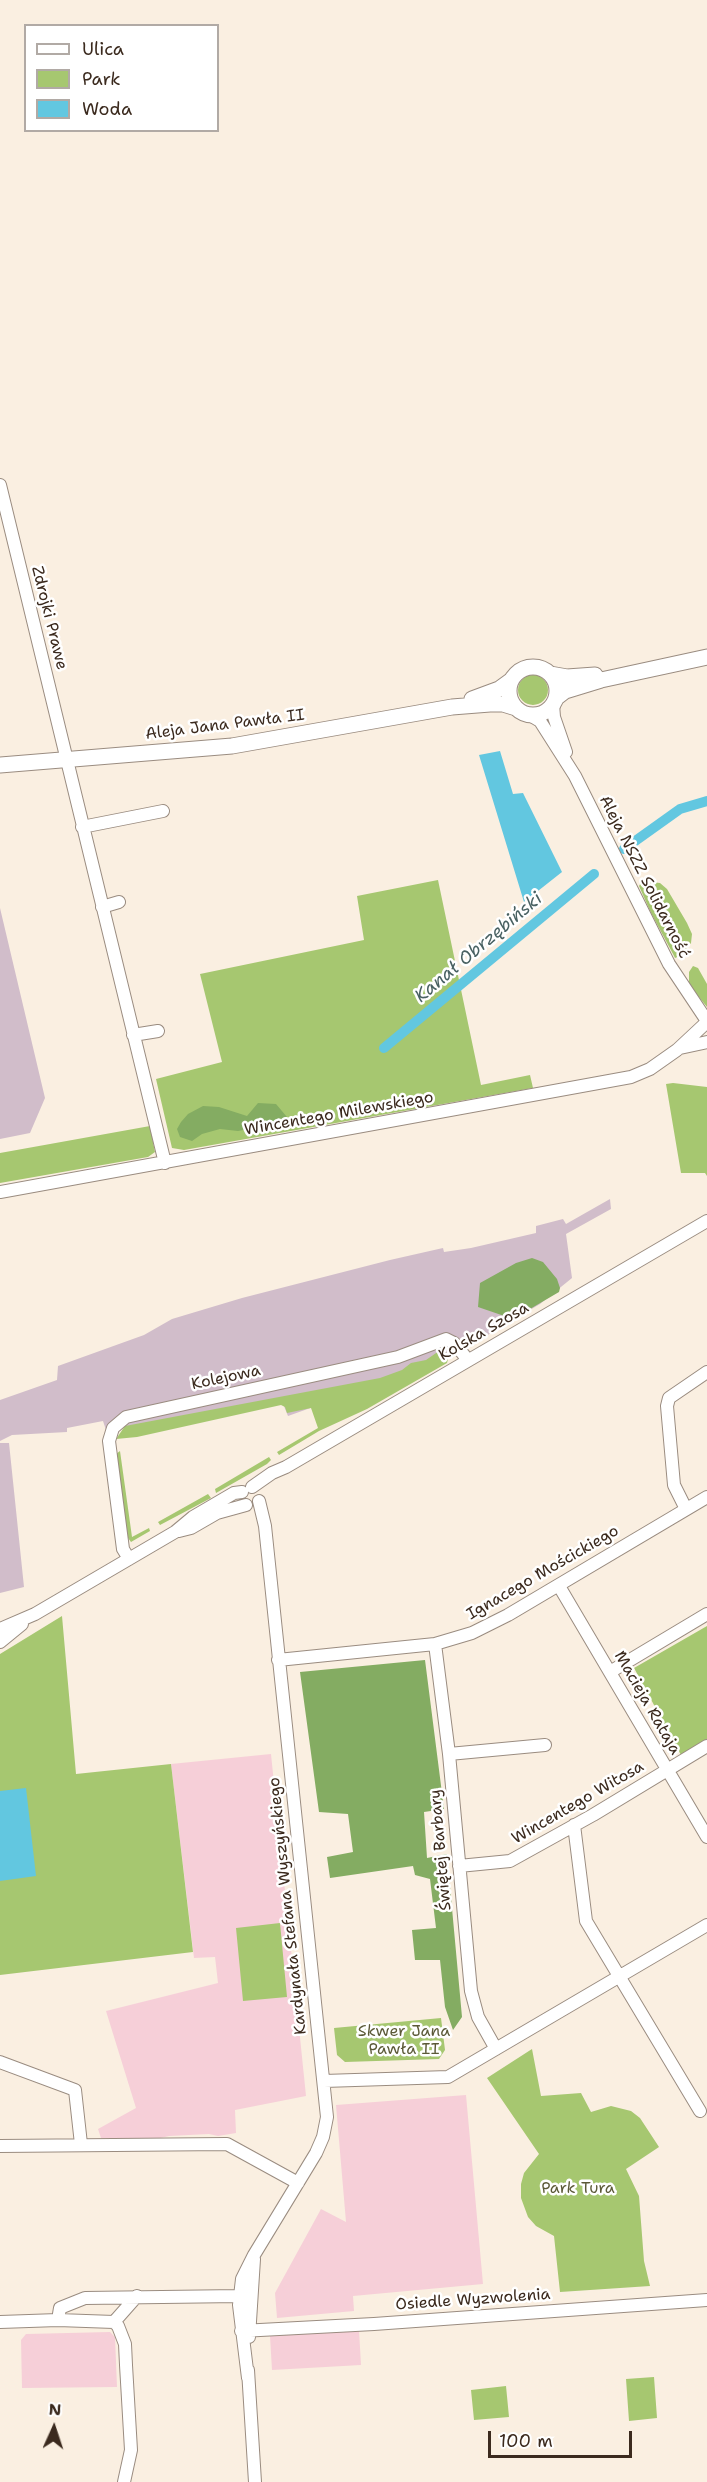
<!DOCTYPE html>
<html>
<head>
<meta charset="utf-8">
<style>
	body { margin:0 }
	#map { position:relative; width:707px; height:2482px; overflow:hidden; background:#faefe1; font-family:"Shantell Sans",sans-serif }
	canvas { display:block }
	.legend { position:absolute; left:24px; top:24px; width:195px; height:108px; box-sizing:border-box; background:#fff; border:2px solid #b1aaa5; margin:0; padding:8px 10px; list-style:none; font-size:18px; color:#3b2a1e }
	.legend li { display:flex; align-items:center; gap:12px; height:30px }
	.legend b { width:30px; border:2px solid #b1aaa5 }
	.north { position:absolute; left:24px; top:2398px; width:60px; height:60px; -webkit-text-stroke:4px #fff; paint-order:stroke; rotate:3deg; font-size:16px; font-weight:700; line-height:24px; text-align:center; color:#3b2a1e }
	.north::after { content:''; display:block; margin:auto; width:21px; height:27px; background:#3b2a1e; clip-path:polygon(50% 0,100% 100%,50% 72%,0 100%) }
	.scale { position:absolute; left:488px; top:2431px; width:144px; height:27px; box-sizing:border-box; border:3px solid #3b2a1e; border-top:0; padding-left:8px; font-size:18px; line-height:21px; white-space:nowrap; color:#3b2a1e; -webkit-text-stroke:4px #fff; paint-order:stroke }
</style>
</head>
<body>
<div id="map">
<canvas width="707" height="2482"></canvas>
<ul class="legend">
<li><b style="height:8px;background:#fff"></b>Ulica</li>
<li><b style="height:16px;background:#a6c770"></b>Park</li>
<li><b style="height:16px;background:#62c7e0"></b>Woda</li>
</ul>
<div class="north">N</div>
<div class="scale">100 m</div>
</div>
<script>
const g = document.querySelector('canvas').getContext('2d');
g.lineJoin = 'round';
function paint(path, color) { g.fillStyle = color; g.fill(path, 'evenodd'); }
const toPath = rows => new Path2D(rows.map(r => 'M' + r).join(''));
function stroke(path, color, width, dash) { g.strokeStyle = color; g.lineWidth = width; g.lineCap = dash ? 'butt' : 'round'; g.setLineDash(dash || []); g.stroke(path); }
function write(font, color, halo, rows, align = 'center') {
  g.font = font + ' "Shantell Sans",sans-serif'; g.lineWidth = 5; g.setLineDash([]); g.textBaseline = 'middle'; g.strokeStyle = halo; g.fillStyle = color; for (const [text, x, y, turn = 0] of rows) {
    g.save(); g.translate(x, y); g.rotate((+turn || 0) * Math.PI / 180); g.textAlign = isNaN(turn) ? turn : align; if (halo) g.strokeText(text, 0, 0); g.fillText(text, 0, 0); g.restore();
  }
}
paint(toPath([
	[271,1754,306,2096,235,2110,236,2133,218,2136,209,2134,169,2136,152,2140,101,2138,98,2129,136,2108,106,2011,218,1983,215,1957,194,1958,171,1764],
	[466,2095,483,2284,353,2296,354,2311,277,2318,275,2293,321,2209,346,2222,336,2105],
	[359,2330,361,2365,272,2370,270,2336],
	[110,2332,115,2337,117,2387,22,2388,21,2340,26,2334]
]), '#f6cfd8');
paint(toPath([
	[0,908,45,1098,30,1133,0,1139],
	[610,1199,611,1209,566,1234,572,1278,540,1304,383,1397,316,1406,288,1416,281,1399,106,1430,103,1421,67,1428,67,1432,12,1435,0,1441,0,1400,57,1380,58,1366,144,1335,172,1319,242,1298,390,1260,443,1248,444,1252,471,1248,536,1233,536,1226,563,1219,566,1224],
	[0,1443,9,1443,24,1587,0,1593]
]), '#d1bdca');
paint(toPath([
	'518 690a15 15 0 1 1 30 0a15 15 0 1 1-30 0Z',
	[438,880,481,1085,530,1075,533,1088,184,1150,172,1148,156,1079,222,1062,200,974,364,940,357,896],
	[642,881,660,883,667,889,687,923,692,934,691,943,680,956,675,958,673,954,651,913,639,886],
	[693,966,698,968,707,984,707,1007,689,985,689,972],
	[673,1083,707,1087,707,1176,705,1173,681,1173,666,1084],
	[150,1126,155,1152,148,1157,0,1183,0,1153],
	[439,1351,444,1351,449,1355,447,1363,367,1409,319,1431,279,1455,277,1452,318,1428,311,1408,287,1413,285,1407,281,1405,137,1437,116,1439,125,1426,380,1378,402,1370,411,1363,426,1360],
	[120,1451,132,1537,149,1528,150,1531,131,1542,128,1538,116,1454],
	[269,1457,271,1460,267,1464,216,1493,215,1489],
	[208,1494,211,1498,160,1525,158,1522],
	[62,1616,76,1774,171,1764,193,1952,0,1975,0,1654],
	[707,1626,707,1739,681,1755,634,1668],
	[280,1923,287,1997,243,2001,236,1928],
	[441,2018,445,2050,439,2059,345,2062,337,2055,334,2028],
	[532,2049,541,2096,581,2093,591,2112,611,2106,631,2111,640,2118,659,2147,626,2169,639,2196,644,2261,650,2286,560,2292,554,2236,536,2226,528,2217,521,2198,521,2184,524,2173,539,2154,487,2078],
	[654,2377,657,2418,629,2421,626,2379],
	[506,2386,509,2417,474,2420,471,2390]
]), '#a6c770');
paint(toPath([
	[258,1103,276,1104,287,1117,269,1125,238,1131,220,1129,202,1134,192,1141,180,1137,177,1129,181,1122,188,1114,203,1106,219,1107,247,1116],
	[532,1258,543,1262,557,1279,560,1288,559,1292,513,1319,478,1307,480,1283,516,1263],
	[425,1660,444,1809,424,1812,427,1858,447,1854,462,2017,453,2030,445,2007,440,1960,415,1960,412,1930,436,1928,430,1879,415,1875,413,1866,330,1878,327,1857,353,1852,348,1814,319,1812,300,1672]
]), '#84ac62');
paint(toPath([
	[500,751,513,794,523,793,562,872,524,902,479,755],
	[26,1788,36,1876,0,1881,0,1791]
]), '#62c7e0');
stroke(toPath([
	[624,849,680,809,707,801],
	[384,1048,594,874]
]), '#62c7e0', 10);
const minor = toPath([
	[0,485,165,1163],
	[553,704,554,717,566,752],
	[530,715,540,721,575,776,669,964,707,1021],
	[82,827,163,811],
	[102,907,119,902],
	[133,1035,158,1031],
	[680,1048,707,1042],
	[0,1192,631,1077,650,1069,677,1050,707,1022],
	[252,1487,272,1473,286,1467,707,1221],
	[686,1509,674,1485,667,1406,669,1398,707,1372],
	[179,1531,191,1528,217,1513,246,1505],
	[129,1559,123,1549,109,1441,113,1428,126,1417,398,1357,446,1339,454,1343,468,1360],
	[559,1586,707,1837],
	[0,1629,35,1614,175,1532,193,1517,234,1493,242,1492],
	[0,1642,22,1624],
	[435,1644,449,1754,471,1991,478,2017,496,2049],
	[278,1660,435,1644,472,1633,508,1615,707,1497],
	[610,1672,707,1614],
	[449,1754,545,1745],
	[574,1825,586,1921,700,2111],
	[459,1866,510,1861,593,1815,707,1746],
	[0,2062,75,2090,81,2144],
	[324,2081,448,2077,707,1925],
	[0,2146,227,2144,298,2183],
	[58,2320,114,2322],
	[0,2322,58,2320,60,2308,85,2298,239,2296],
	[114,2322,118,2326,125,2344,126,2365,131,2450,124,2482],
	[114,2322,137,2296],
	[241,2331,374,2324,707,2300],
	[249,2337,254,2259],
	[248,2370,255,2482],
	[248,2378,239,2305,242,2279,254,2255,316,2153,323,2137,327,2117,265,1526,259,1501]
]);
const major = toPath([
	'509 691a24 24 0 1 1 48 0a24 24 0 1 1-48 0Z',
	[550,674,567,677,595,675],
	[556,698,565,691,601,680,707,657],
	[472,699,499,689,510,681],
	[0,765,232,746,452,707,490,704,503,704,516,708]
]);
stroke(minor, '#9a8c80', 14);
stroke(major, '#9a8c80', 17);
stroke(minor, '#fff', 12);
stroke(major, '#fff', 15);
write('16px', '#3b2a1e', '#fff', [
	["Zdrojki Prawe",49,618,76],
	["Aleja Jana Pawła II",225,725,-7],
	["Aleja NSZZ Solidarność",644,877,63],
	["Wincentego Milewskiego",339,1114,-10],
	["Kolska Szosa",484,1332,-30],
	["Kolejowa",226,1378,-12],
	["Ignacego Mościckiego",543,1573,-30],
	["Macieja Rataja",647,1703,60],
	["Wincentego Witosa",578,1803,-30],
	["Świętej Barbary",441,1850,-95],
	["Kardynała Stefana Wyszyńskiego",288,1906,-96],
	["Osiedle Wyzwolenia",473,2300,-4]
]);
write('16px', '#5b5937', '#fff', [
	["Skwer Jana",404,2032],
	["Pawła II",404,2050],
	["Park Tura",578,2189]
]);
write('italic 18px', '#496162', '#fff', [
	["Kanał Obrzębiński",479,948,-40]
]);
</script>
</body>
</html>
